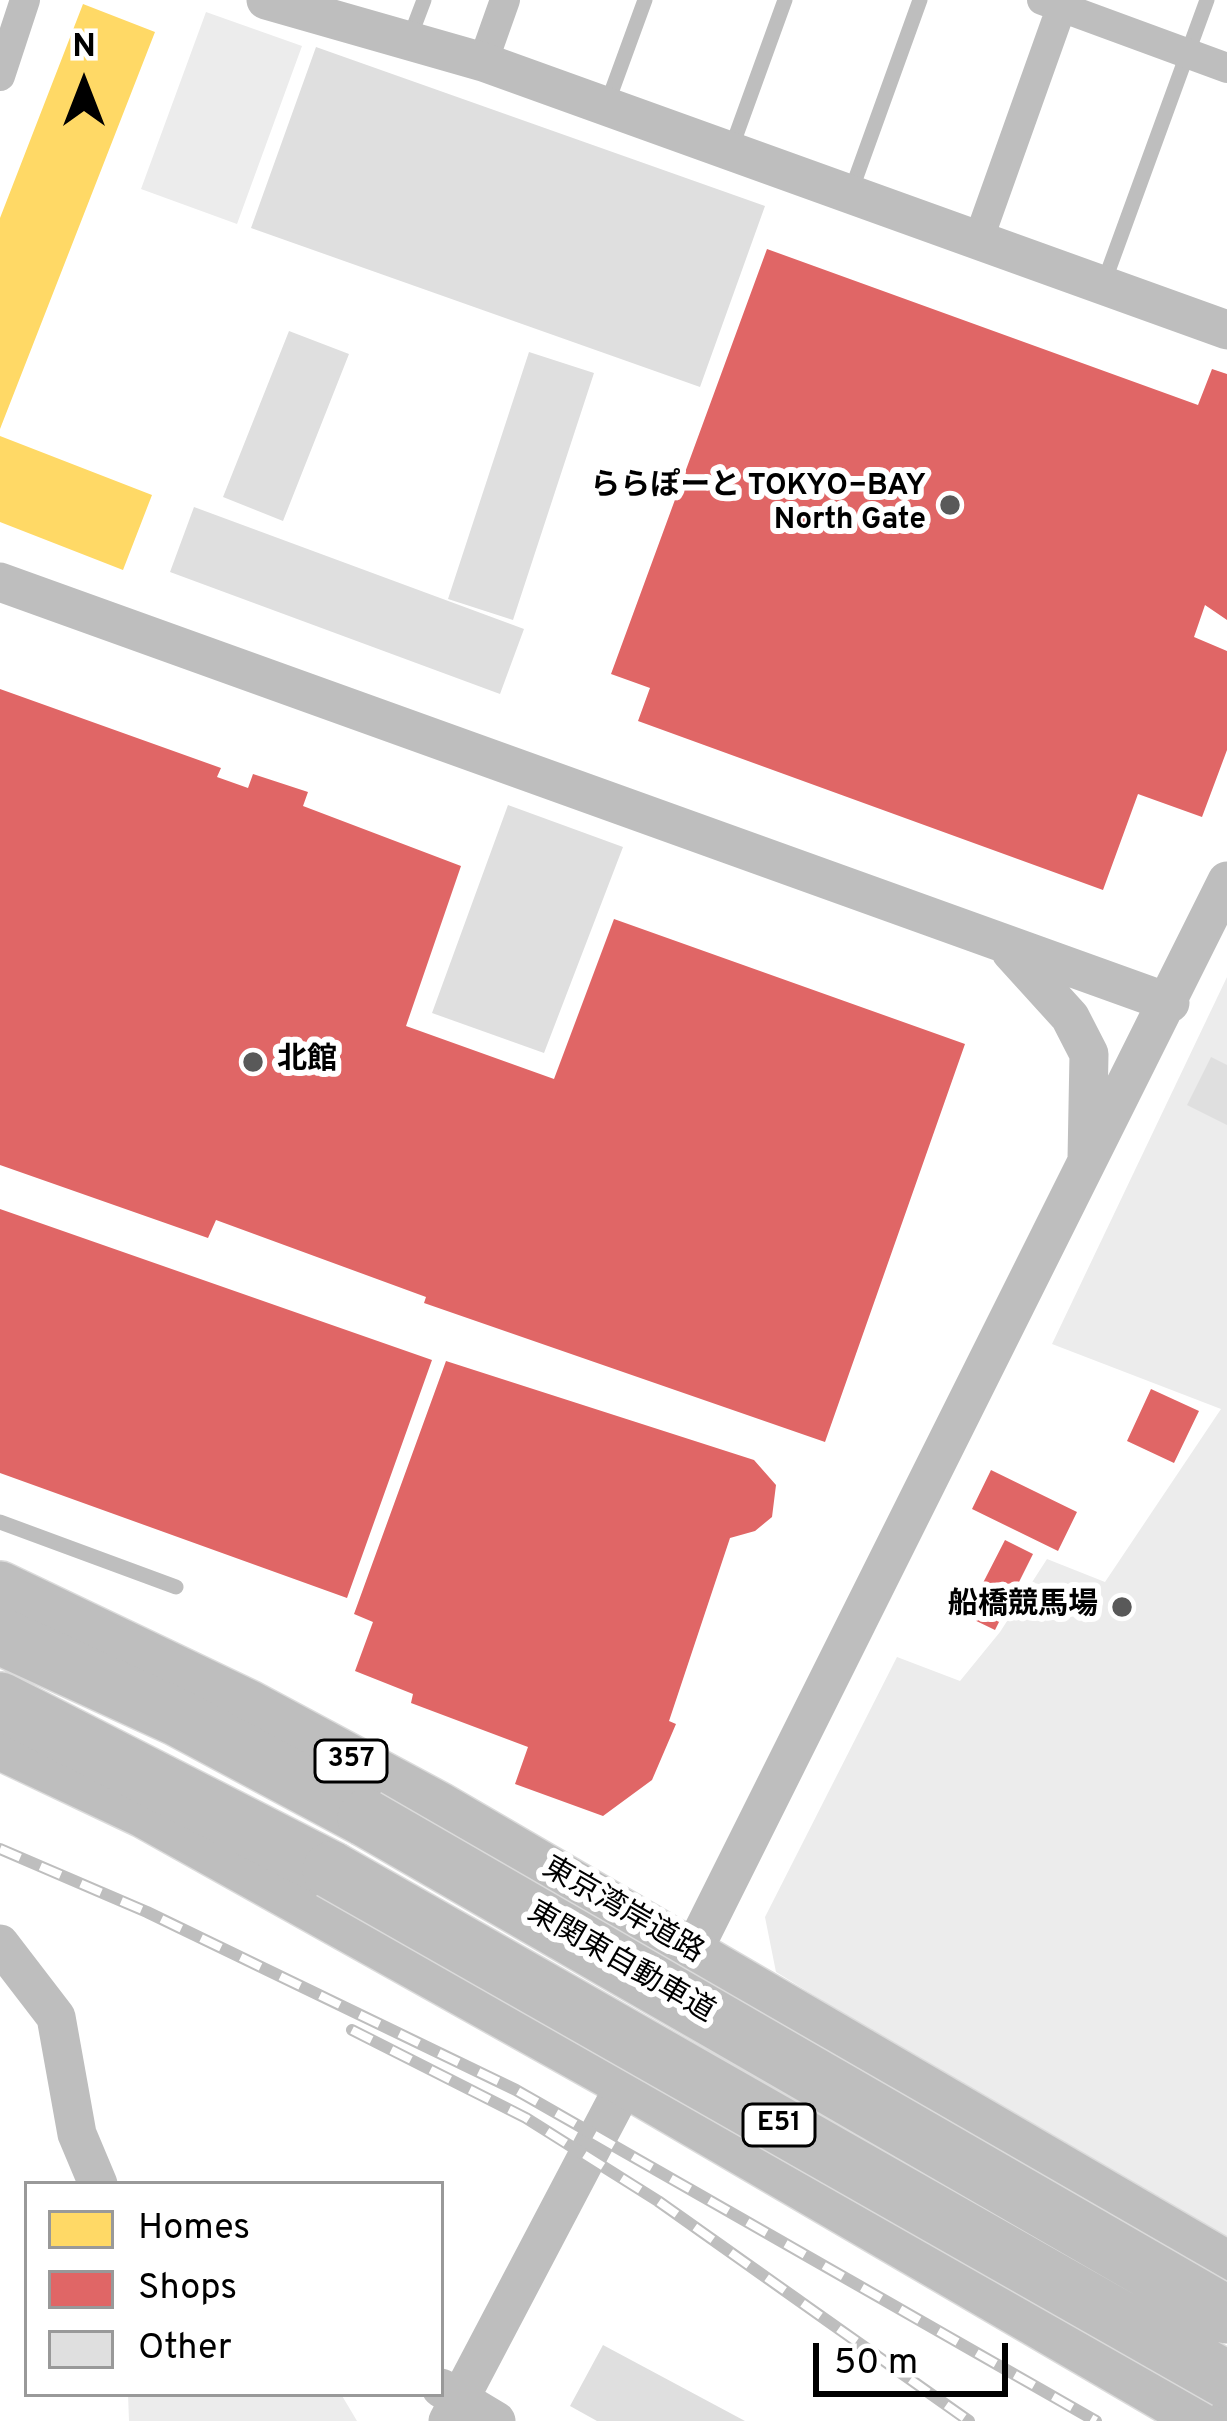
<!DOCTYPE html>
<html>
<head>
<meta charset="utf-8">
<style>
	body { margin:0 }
	#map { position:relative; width:1227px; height:2421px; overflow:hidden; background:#fff; font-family:Overpass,sans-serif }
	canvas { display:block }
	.legend { position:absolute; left:24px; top:2181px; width:420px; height:216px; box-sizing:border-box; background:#fff; border:3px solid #999; margin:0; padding:15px 21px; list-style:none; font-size:36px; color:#000 }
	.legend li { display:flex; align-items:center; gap:24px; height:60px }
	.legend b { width:60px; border:3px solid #999 }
	.north { position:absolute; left:24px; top:24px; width:120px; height:120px; -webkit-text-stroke:9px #fff; paint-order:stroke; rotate:0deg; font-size:33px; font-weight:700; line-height:48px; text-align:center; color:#000 }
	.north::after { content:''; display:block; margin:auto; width:42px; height:54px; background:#000; clip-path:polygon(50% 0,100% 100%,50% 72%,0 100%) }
	.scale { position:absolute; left:813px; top:2343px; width:195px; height:54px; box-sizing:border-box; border:6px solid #000; border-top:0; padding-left:15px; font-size:36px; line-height:42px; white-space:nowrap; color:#000; -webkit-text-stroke:9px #fff; paint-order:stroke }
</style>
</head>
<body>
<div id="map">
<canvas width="1227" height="2421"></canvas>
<ul class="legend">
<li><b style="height:33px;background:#ffd966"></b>Homes</li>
<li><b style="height:33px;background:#e06666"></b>Shops</li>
<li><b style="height:33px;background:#dfdfdf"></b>Other</li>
</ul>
<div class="north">N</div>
<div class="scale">50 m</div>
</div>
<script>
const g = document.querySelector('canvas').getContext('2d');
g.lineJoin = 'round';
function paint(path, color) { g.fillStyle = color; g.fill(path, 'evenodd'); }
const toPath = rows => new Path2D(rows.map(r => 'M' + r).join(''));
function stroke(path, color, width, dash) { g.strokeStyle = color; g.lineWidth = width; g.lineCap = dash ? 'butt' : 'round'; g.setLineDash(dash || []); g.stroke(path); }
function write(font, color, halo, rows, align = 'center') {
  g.font = font + ' Overpass,"Noto Sans JP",sans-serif'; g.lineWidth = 12; g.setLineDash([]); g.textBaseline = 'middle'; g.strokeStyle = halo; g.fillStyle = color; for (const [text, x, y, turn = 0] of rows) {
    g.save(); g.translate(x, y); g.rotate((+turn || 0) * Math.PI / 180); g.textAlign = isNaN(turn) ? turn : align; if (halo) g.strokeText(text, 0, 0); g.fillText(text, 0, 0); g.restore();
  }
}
paint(toPath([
	[206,12,302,46,237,224,141,189],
	[1227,977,1227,2250,776,1972,765,1917,897,1657,960,1681,1000,1632,1047,1559,1105,1582,1221,1409,1052,1344],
	[128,2394,341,2394,357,2421,129,2421]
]), '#ececec');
paint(toPath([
	[83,4,155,32,0,429,0,218],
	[0,436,152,495,123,570,0,522]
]), '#ffd966');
paint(toPath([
	[767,249,1198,405,1212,369,1227,374,1227,620,1205,605,1194,637,1227,651,1227,750,1202,817,1138,794,1103,890,638,721,650,688,611,674],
	[0,689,221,768,217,777,248,788,253,774,308,792,303,806,461,866,406,1026,554,1079,614,919,965,1044,825,1442,424,1303,426,1297,216,1220,208,1238,0,1165],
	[0,1209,432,1360,347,1598,0,1473],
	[446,1361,754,1460,776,1485,772,1517,755,1531,730,1538,669,1721,676,1724,652,1780,603,1816,515,1784,528,1747,411,1703,413,1694,355,1671,373,1622,354,1614],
	[1151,1389,1199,1411,1174,1463,1127,1441],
	[991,1470,1077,1512,1058,1551,972,1509],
	[1005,1540,1033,1554,995,1630,966,1616]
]), '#e06666');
paint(toPath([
	[316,47,765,206,700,387,251,228],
	[289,331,349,354,283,521,223,497],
	[529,352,594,373,513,620,448,599],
	[194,507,524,629,500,694,170,572],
	[508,805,623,847,544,1053,432,1013],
	[1211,1057,1227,1065,1227,1125,1187,1105],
	[603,2345,745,2421,597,2421,570,2406]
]), '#dfdfdf');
const trunk = toPath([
	[0,1587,247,1705,439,1808,1227,2267],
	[0,1744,144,1812,627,2082,1208,2421]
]);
const motorway = toPath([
	[0,1636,179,1718,366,1818],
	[0,1701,331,1870]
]);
stroke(trunk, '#dbdbdb', 54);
stroke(motorway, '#dbdbdb', 60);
stroke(toPath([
	[410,37,424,0],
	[607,104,645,0],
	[731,149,785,0],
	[850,194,920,0],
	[1103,285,1207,0],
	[0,1522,176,1587]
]), '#bebebe', 15);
stroke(toPath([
	[1042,0,1227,68],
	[483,62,505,0],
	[0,76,25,0],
	[978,241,1064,0]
]), '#bebebe', 30);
stroke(toPath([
	[266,0,483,62,1227,330],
	[0,582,1170,1003],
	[1011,952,1070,1017,1089,1054,1087,1159],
	[0,1944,56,2017,77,2134,98,2184],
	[680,1977,1227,881],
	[725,2058,964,2198],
	[441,2388,496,2421],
	[448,2421,640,2056]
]), '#bebebe', 39);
stroke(trunk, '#bebebe', 51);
stroke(motorway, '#bebebe', 57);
const rail = toPath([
	[0,1849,147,1912,516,2090,1096,2421],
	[352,2030,526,2118,658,2201,969,2421]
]);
stroke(rail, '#bebebe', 12);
stroke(rail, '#fff', 8, [22]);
const motorwayBridge = toPath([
	[366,1818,1227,2315],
	[331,1870,1227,2380]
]);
stroke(motorwayBridge, '#dbdbdb', 60, []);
stroke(motorwayBridge, '#bebebe', 57);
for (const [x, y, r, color] of [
	[950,505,12,"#595959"],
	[253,1062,12,"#595959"],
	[1122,1607,12,"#595959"]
]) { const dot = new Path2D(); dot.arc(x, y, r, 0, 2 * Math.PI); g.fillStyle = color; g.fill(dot); stroke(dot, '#fff', 4.5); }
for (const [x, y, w] of [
	[351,1761,72],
	[779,2125,72]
]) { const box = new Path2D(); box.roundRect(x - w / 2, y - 21, w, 42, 9); g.fillStyle = '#fff'; g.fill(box); stroke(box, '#000', 3); }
write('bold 27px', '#000', null, [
	["357",351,1761],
	["E51",779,2125]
]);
write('bold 30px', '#000', '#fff', [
	["ららぽーと TOKYO−BAY",926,488],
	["North Gate",926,522],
	["北館",277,1062,"left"],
	["船橋競馬場",1098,1607]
], 'right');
write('30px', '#000', '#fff', [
	["東京湾岸道路",622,1912,30],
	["東関東自動車道",620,1964,30]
]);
</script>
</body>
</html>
